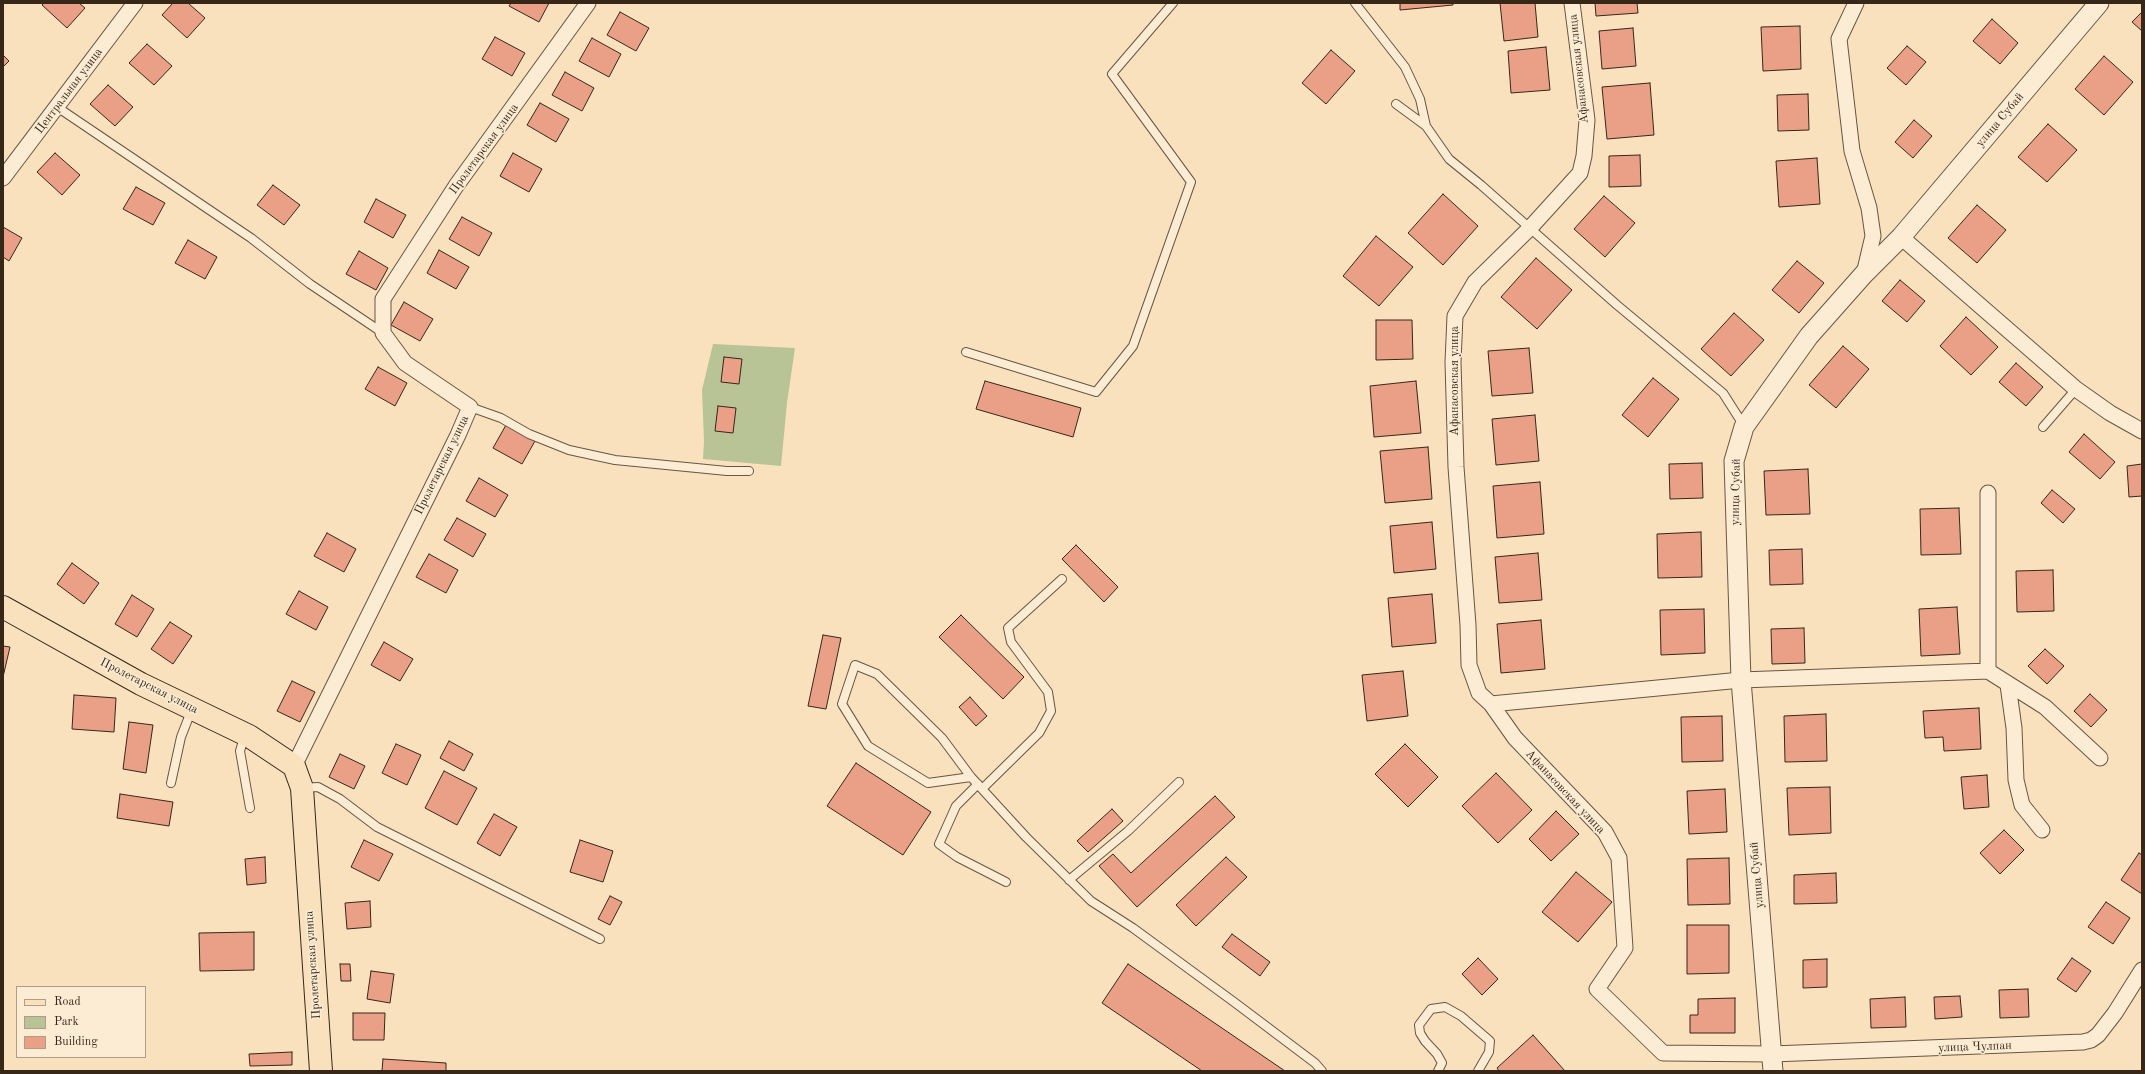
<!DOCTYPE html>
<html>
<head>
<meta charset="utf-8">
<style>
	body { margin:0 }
	#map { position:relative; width:2145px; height:1074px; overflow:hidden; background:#fae1bd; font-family:"Old Standard TT",serif }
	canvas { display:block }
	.frame { position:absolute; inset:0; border:4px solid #362719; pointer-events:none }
	.legend { position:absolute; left:16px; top:986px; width:130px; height:72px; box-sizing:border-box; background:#fcecd4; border:1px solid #ad9d89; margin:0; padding:5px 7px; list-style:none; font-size:12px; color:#362719 }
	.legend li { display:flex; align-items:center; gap:8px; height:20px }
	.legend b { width:20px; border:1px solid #ad9d89 }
</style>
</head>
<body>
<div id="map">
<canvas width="2145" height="1074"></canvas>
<div class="frame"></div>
<ul class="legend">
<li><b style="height:5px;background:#fae1bd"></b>Road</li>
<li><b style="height:11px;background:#b8c495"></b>Park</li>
<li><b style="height:11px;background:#eaa087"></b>Building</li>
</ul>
</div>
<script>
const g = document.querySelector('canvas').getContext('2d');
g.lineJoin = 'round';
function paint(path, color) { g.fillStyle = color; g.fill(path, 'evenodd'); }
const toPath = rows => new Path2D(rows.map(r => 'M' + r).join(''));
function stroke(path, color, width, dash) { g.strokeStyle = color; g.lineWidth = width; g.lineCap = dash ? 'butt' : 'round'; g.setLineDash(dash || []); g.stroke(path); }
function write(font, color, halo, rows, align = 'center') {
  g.font = font + ' "Old Standard TT",serif'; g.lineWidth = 3; g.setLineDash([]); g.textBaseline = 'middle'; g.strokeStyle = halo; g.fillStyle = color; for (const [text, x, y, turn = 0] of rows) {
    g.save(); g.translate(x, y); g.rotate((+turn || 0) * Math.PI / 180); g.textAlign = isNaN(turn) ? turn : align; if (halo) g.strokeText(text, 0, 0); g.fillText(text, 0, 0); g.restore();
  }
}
paint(toPath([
	[713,344,795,348,787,403,781,466,703,459,704,441,702,390]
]), '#b8c495');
const building = toPath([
	[44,3,79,3,85,8,67,28,42,5,44,3],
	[173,3,188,3,205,18,187,38,162,15,173,3],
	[511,3,549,3,539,22,509,6,511,3],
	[1400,3,1453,3,1453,5,1400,10,1400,3],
	[1500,3,1535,3,1538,37,1504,41,1500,3],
	[1595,3,1637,3,1638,13,1596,16,1595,3],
	[620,12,649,28,636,51,607,35,620,12],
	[2142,12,2142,31,2132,22,2142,12],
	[1992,19,2018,43,2000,64,1973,41,1992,19],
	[1800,26,1801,69,1763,71,1761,27,1800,26],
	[1633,28,1636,66,1602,69,1599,31,1633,28],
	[495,37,525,53,512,76,482,59,495,37],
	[592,38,621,54,609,77,579,61,592,38],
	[147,44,172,66,154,85,129,63,147,44],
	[1907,46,1926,62,1906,85,1887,68,1907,46],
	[1546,47,1550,90,1511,93,1508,51,1546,47],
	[1331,50,1355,71,1326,104,1302,83,1331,50],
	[3,55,9,61,3,67,3,55],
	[2104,56,2133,82,2104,115,2075,89,2104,56],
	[565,72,594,88,582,111,552,95,565,72],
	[1650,83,1654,135,1607,139,1602,87,1650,83],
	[108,85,133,107,115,126,90,104,108,85],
	[1808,94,1809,130,1778,131,1777,95,1808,94],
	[540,103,569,119,556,142,527,125,540,103],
	[1914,120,1932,136,1913,158,1895,142,1914,120],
	[2048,124,2077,150,2047,182,2018,157,2048,124],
	[55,153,80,175,62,195,37,172,55,153],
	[513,153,542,169,529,192,500,176,513,153],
	[1640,155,1641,186,1609,187,1609,156,1640,155],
	[1817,158,1820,204,1779,207,1776,161,1817,158],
	[273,185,300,205,284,225,257,205,273,185],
	[136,187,165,203,153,225,123,209,136,187],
	[1443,194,1478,226,1443,265,1408,233,1443,194],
	[1604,196,1635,223,1605,257,1574,229,1604,196],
	[376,199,406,215,393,238,364,222,376,199],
	[1977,205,2006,230,1977,263,1948,238,1977,205],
	[462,217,492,233,479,256,449,239,462,217],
	[3,227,22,238,9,261,3,257,3,227],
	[1376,236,1413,267,1379,306,1343,276,1376,236],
	[188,240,217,257,205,279,175,263,188,240],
	[439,250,469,267,456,289,427,273,439,250],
	[359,251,388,268,376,290,346,274,359,251],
	[1536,258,1572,290,1537,329,1501,297,1536,258],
	[1797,261,1824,283,1799,313,1772,290,1797,261],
	[1900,280,1925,301,1907,322,1882,301,1900,280],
	[404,302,433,319,420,341,391,325,404,302],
	[1734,313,1764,340,1731,376,1701,349,1734,313],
	[1966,317,1998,347,1971,375,1940,346,1966,317],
	[1376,320,1412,320,1413,359,1376,360,1376,320],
	[1843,346,1869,369,1836,408,1809,385,1843,346],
	[1529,348,1533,393,1492,396,1488,351,1529,348],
	[724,357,742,359,739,384,721,382,724,357],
	[2016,363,2043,387,2026,406,1999,382,2016,363],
	[378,367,407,383,395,406,365,389,378,367],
	[1653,378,1679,399,1648,437,1622,415,1653,378],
	[985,381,1081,408,1073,437,976,409,985,381],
	[1416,381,1421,433,1374,437,1370,386,1416,381],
	[718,406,736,408,733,433,715,431,718,406],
	[1535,415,1539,461,1496,465,1492,419,1535,415],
	[506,425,535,441,522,464,493,448,506,425],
	[2084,434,2115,462,2100,479,2069,452,2084,434],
	[1428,447,1432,499,1385,503,1380,451,1428,447],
	[1702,463,1703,498,1670,499,1669,464,1702,463],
	[2142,464,2142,496,2129,497,2127,466,2142,464],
	[1808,469,1810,514,1766,515,1764,471,1808,469],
	[479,478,508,495,495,517,466,501,479,478],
	[1540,482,1544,534,1497,538,1493,486,1540,482],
	[2052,490,2075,509,2063,523,2041,503,2052,490],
	[1959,508,1961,554,1921,555,1920,509,1959,508],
	[457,518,486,534,473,557,444,540,457,518],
	[1432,522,1436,569,1394,573,1390,526,1432,522],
	[1701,532,1702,577,1658,578,1657,534,1701,532],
	[327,533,356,549,344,572,314,556,327,533],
	[1076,545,1118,587,1104,602,1062,559,1076,545],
	[1802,549,1803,584,1770,585,1769,550,1802,549],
	[1538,553,1542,600,1499,603,1495,557,1538,553],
	[429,554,458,570,446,593,416,577,429,554],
	[72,563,99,583,84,604,57,584,72,563],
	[2053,570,2054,611,2017,612,2016,571,2053,570],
	[299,591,328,607,316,630,286,614,299,591],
	[1432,594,1436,643,1392,647,1388,598,1432,594],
	[132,595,154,609,137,637,115,624,132,595],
	[1957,607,1960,654,1921,656,1919,609,1957,607],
	[1704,609,1705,653,1661,655,1660,610,1704,609],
	[961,615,1024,677,1003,699,939,637,961,615],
	[1541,620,1545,669,1501,673,1497,624,1541,620],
	[170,622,192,636,173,664,151,649,170,622],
	[1804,628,1805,663,1772,664,1771,629,1804,628],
	[823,635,841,638,826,709,808,706,823,635],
	[384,642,413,659,400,681,371,665,384,642],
	[3,646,10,647,3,677,3,646],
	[2045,649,2064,666,2047,684,2028,666,2045,649],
	[1403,671,1408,716,1367,721,1362,675,1403,671],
	[292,681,315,692,300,722,277,711,292,681],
	[2090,694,2107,710,2091,727,2074,711,2090,694],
	[74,695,116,698,114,732,72,729,74,695],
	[970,697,987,716,976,726,959,707,970,697],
	[1979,708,1981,749,1944,751,1943,737,1925,738,1923,711,1979,708],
	[1826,714,1827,761,1785,762,1784,716,1826,714],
	[1722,716,1723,761,1682,762,1681,717,1722,716],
	[129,722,153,725,146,773,123,769,129,722],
	[449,741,473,754,464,771,440,758,449,741],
	[396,744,421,755,407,785,382,773,396,744],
	[1405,744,1438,777,1408,807,1375,774,1405,744],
	[340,754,365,766,354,789,329,777,340,754],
	[856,763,931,812,903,855,827,806,856,763],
	[444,771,477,788,457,825,425,808,444,771],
	[1496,773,1532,810,1498,843,1462,806,1496,773],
	[1987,775,1989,807,1964,809,1961,777,1987,775],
	[1830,787,1831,833,1789,835,1787,788,1830,787],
	[1725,789,1727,832,1689,834,1687,791,1725,789],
	[120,794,173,802,169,826,117,818,120,794],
	[1215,796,1235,817,1137,907,1099,866,1113,854,1131,873,1215,796],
	[1112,809,1123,821,1088,852,1077,841,1112,809],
	[1556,811,1579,834,1551,861,1529,839,1556,811],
	[494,814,517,827,500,856,477,843,494,814],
	[2004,830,2024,850,2000,874,1980,853,2004,830],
	[364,840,393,854,379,881,351,867,364,840],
	[580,840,613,851,603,882,570,872,580,840],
	[2139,853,2142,855,2142,894,2121,880,2139,853],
	[265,857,266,883,247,885,245,859,265,857],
	[1226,857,1247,877,1196,926,1176,905,1226,857],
	[1729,858,1730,904,1688,905,1687,859,1729,858],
	[1576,872,1612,902,1578,942,1542,912,1576,872],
	[1836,873,1837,903,1794,904,1794,875,1836,873],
	[610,896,622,902,610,925,598,919,610,896],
	[370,901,371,927,347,929,345,903,370,901],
	[2106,902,2130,918,2113,944,2088,927,2106,902],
	[1687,925,1729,925,1729,973,1687,974,1687,925],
	[254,932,254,970,200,971,199,933,254,932],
	[1232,934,1270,962,1260,976,1222,947,1232,934],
	[1478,958,1498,979,1482,995,1462,974,1478,958],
	[2072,958,2091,971,2076,992,2057,979,2072,958],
	[1827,959,1827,987,1803,988,1803,960,1827,959],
	[340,964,350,964,351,981,341,981,340,964],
	[1128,964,1285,1071,1202,1071,1102,1003,1128,964],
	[371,971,394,974,390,1003,367,999,371,971],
	[2028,989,2029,1017,2000,1018,1999,990,2028,989],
	[1960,996,1962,1017,1935,1019,1934,997,1960,996],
	[1905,997,1906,1027,1871,1028,1870,999,1905,997],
	[1735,998,1735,1033,1690,1033,1690,1015,1698,1015,1698,999,1735,998],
	[353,1013,385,1013,384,1040,353,1040,353,1013],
	[1533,1035,1565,1071,1499,1071,1497,1068,1533,1035],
	[292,1052,292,1065,250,1066,249,1054,292,1052],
	[383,1059,446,1063,446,1071,382,1071,383,1059]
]);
paint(building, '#eaa087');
stroke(building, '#362719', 1);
const service = toPath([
	[1355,3,1405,67,1420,99,1426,126],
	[1396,104,1426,126,1449,159,1481,185,1617,305,1723,393,1744,426],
	[57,107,251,238,310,284,383,333],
	[966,352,1096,392,1133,346,1191,182,1112,74,1173,3],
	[470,407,501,418,529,434,569,450,615,460,727,471,749,471],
	[2043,427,2076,389],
	[245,734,240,751,250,808],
	[971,777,928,783,868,746,842,704,855,665,877,674,942,738,971,777,1026,837,1091,901,1133,928,1234,1002,1315,1063,1322,1071],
	[171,783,181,737,192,709],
	[978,784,956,806,939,844,957,857,1006,882],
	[302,788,318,787,340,799,377,827,600,939],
	[982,789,1039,733,1051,711,1048,692,1011,642,1008,628,1062,579],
	[1069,880,1128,831,1179,782],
	[1438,1071,1442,1063,1437,1054,1425,1041,1420,1033,1419,1025,1431,1009,1445,1007,1461,1016,1490,1041,1489,1052,1478,1071]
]);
const minor = toPath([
	[1856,3,1839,39,1852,151,1869,208,1873,236,1864,274],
	[3,178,135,3],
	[1901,237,2076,389,2110,413,2142,431],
	[1988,671,1988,493],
	[2008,685,2014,728,2016,780,2022,805,2042,830],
	[1491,704,1479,693,1469,665,1468,625,1456,467,1453,362,1455,316,1475,282,1530,228,1580,173,1584,156,1587,120,1572,3],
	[2100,758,2045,707,1988,671,1741,680,1491,704,1515,738,1605,832,1619,858,1625,948,1597,989,1663,1053,1772,1054,2083,1042,2091,1040,2098,1035,2115,1013,2142,970],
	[294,766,458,435,470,407,405,363,383,333,383,299,456,186,588,3]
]);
const tertiary = toPath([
	[1773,1071,1741,680,1734,461,1744,427,1809,336,1864,274,1901,237,2099,3]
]);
const primary = toPath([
	[3,607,141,684,249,736,294,766,302,788,321,1071]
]);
stroke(service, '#675642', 10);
stroke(minor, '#675642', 17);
stroke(tertiary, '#675642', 21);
stroke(primary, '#362719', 24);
stroke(service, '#fcecd4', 8);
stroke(minor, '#fcecd4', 15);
stroke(tertiary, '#fcecd4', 19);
stroke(primary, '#fae1bd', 22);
write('12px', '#362719', '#fcecd4', [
	["Афанасовская улица",1579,69,-96],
	["Центральная улица",69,91,-53],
	["улица Субай",2000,120,-50],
	["Пролетарская улица",484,149,-54],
	["Афанасовская улица",1455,381,-90],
	["Пролетарская улица",442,465,-64],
	["улица Субай",1736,492,-89],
	["Пролетарская улица",149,686,27],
	["Афанасовская улица",1565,792,47],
	["улица Субай",1757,875,-95],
	["Пролетарская улица",313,965,-94],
	["улица Чулпан",1975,1047,-2]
]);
</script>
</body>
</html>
